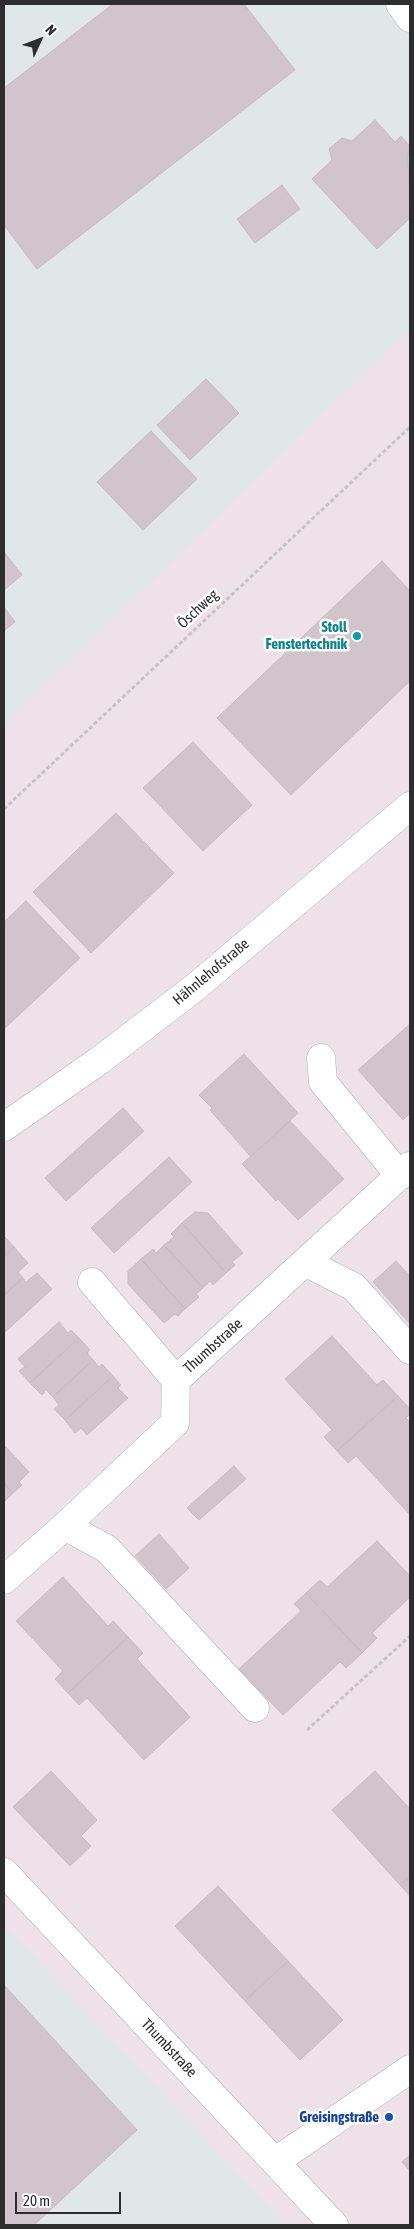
<!DOCTYPE html>
<html>
<head>
<meta charset="utf-8">
<style>
	body { margin:0 }
	#map { position:relative; width:414px; height:2229px; overflow:hidden; background:#eee1e8; font-family:"Asap Condensed",sans-serif }
	canvas { display:block }
	.frame { position:absolute; inset:0; border:5px solid #2d2d2d; pointer-events:none }
	.north { position:absolute; left:15px; top:15px; width:50px; height:50px; -webkit-text-stroke:4px #fff; paint-order:stroke; rotate:47deg; font-size:14px; font-weight:700; line-height:20px; text-align:center; color:#2d2d2d }
	.north::after { content:''; display:block; margin:auto; width:18px; height:22px; background:#2d2d2d; clip-path:polygon(50% 0,100% 100%,50% 72%,0 100%) }
	.scale { position:absolute; left:15px; top:2192px; width:106px; height:22px; box-sizing:border-box; border:2px solid #2d2d2d; border-top:0; padding-left:6px; font-size:15px; line-height:18px; white-space:nowrap; color:#2d2d2d; -webkit-text-stroke:4px #fff; paint-order:stroke }
</style>
</head>
<body>
<div id="map">
<canvas width="414" height="2229"></canvas>
<div class="frame"></div>
<div class="north">N</div>
<div class="scale">20 m</div>
</div>
<script>
const g = document.querySelector('canvas').getContext('2d');
g.lineJoin = 'round';
function paint(path, color) { g.fillStyle = color; g.fill(path, 'evenodd'); }
const toPath = rows => new Path2D(rows.map(r => 'M' + r).join(''));
function stroke(path, color, width, dash) { g.strokeStyle = color; g.lineWidth = width; g.lineCap = dash ? 'butt' : 'round'; g.setLineDash(dash || []); g.stroke(path); }
function write(font, color, halo, rows, align = 'center') {
  g.font = font + ' "Asap Condensed",sans-serif'; g.lineWidth = 5; g.setLineDash([]); g.textBaseline = 'middle'; g.strokeStyle = halo; g.fillStyle = color; for (const [text, x, y, turn = 0] of rows) {
    g.save(); g.translate(x, y); g.rotate((+turn || 0) * Math.PI / 180); g.textAlign = isNaN(turn) ? turn : align; if (halo) g.strokeText(text, 0, 0); g.fillText(text, 0, 0); g.restore();
  }
}
paint(toPath([
	[4,4,410,4,410,329,4,726],
	[4,1924,286,2225,4,2225]
]), '#e1e6e7');
const building = toPath([
	[113,4,244,4,295,70,37,269,4,225,4,88,113,4],
	[375,120,395,142,401,136,410,146,408,157,410,218,377,249,312,179,332,160,329,149,342,138,352,141,375,120],
	[282,185,300,209,255,243,237,219,282,185],
	[206,379,239,413,190,460,157,425,206,379],
	[151,431,197,479,143,530,97,482,151,431],
	[4,552,22,575,4,590,4,552],
	[382,561,410,591,410,681,291,795,217,718,382,561],
	[4,607,15,622,4,631,4,607],
	[193,742,252,805,203,851,143,788,193,742],
	[116,813,174,873,91,953,33,892,116,813],
	[26,901,80,958,4,1029,4,922,26,901],
	[410,1024,410,1113,403,1120,358,1070,410,1024],
	[244,1054,298,1113,251,1157,210,1110,212,1108,199,1095,244,1054],
	[123,1108,144,1131,66,1201,45,1178,123,1108],
	[290,1121,344,1179,298,1220,278,1199,276,1201,242,1164,290,1121],
	[169,1157,192,1182,114,1253,91,1228,169,1157],
	[195,1212,208,1213,243,1253,232,1262,235,1265,226,1273,182,1223,195,1212],
	[182,1223,226,1273,213,1285,210,1281,203,1288,164,1245,174,1237,171,1234,182,1223],
	[4,1236,14,1247,4,1257,4,1236],
	[164,1245,203,1288,196,1294,199,1297,185,1309,141,1259,153,1249,156,1253,164,1245],
	[14,1247,28,1263,18,1272,23,1278,4,1295,4,1257,14,1247],
	[141,1259,185,1309,178,1316,175,1314,164,1323,128,1284,128,1271,141,1259],
	[396,1261,410,1276,410,1324,373,1282,396,1261],
	[37,1273,52,1289,4,1333,4,1295,23,1278,26,1282,37,1273],
	[59,1322,68,1333,71,1330,79,1338,30,1383,19,1371,25,1367,18,1359,59,1322],
	[332,1336,377,1385,383,1380,398,1396,337,1451,324,1437,332,1430,285,1379,332,1336],
	[79,1338,90,1350,87,1353,93,1360,53,1397,46,1390,42,1395,30,1383,79,1338],
	[93,1360,99,1367,102,1364,113,1376,65,1420,54,1409,59,1405,53,1397,93,1360],
	[113,1376,121,1385,118,1388,128,1398,87,1435,81,1428,75,1433,65,1420,113,1376],
	[398,1396,410,1409,410,1414,406,1418,410,1422,410,1515,356,1456,348,1463,337,1451,398,1396],
	[4,1445,29,1472,19,1482,22,1485,13,1493,4,1483,4,1445],
	[234,1466,246,1479,199,1520,187,1508,234,1466],
	[4,1483,13,1493,4,1502,4,1483],
	[159,1534,189,1568,166,1589,135,1556,159,1534],
	[377,1541,410,1576,410,1597,372,1633,377,1638,362,1653,306,1593,320,1580,327,1587,377,1541],
	[63,1577,108,1626,113,1621,128,1637,68,1693,55,1679,63,1671,16,1621,63,1577],
	[306,1593,362,1653,346,1668,340,1662,283,1715,239,1669,301,1611,294,1604,306,1593],
	[128,1637,143,1653,137,1659,190,1717,144,1760,87,1698,79,1705,68,1693,128,1637],
	[51,1771,97,1820,81,1836,91,1846,70,1866,13,1807,51,1771],
	[375,1771,410,1809,410,1876,400,1885,332,1810,375,1771],
	[410,1876,410,1896,400,1885,410,1876],
	[218,1886,288,1961,245,2001,175,1926,218,1886],
	[288,1961,343,2020,300,2060,245,2001,288,1961],
	[4,1985,137,2130,34,2225,4,2225,4,1985],
	[410,2155,410,2171,402,2162,410,2155]
]);
paint(building, '#d1c5cb');
stroke(building, '#cabac2', 1);
const minor = toPath([
	[400,4,410,18],
	[321,1058,323,1082,400,1176],
	[4,1127,100,1060,193,989,410,806],
	[305,1262,354,1287,410,1350],
	[92,1282,176,1380],
	[65,1526,107,1549,255,1708],
	[4,1580,65,1526,175,1423,176,1380,410,1166],
	[4,1872,334,2225],
	[276,2161,410,2069]
]);
stroke(minor, '#aab5b1', 29);
stroke(toPath([
	[4,809,410,427],
	[307,1730,410,1636]
]), '#c4c4c4', 3, [4, 2.5]);
stroke(minor, '#fff', 28);
for (const [x, y, r, color] of [
	[357,636,5,"#0f9aa8"],
	[389,2117,5,"#1a4fb4"]
]) { const dot = new Path2D(); dot.arc(x, y, r, 0, 2 * Math.PI); g.fillStyle = color; g.fill(dot); stroke(dot, '#fff', 2); }
write('15px', '#2d2d2d', '#fff', [
	["Öschweg",198,609,-43],
	["Hähnlehofstraße",211,972,-40],
	["Thumbstraße",213,1346,-42],
	["Thumbstraße",169,2048,47]
]);
write('bold 15px', '#0d838f', '#fff', [
	["Stoll",347,627],
	["Fenstertechnik",347,644]
], 'right');
write('bold 15px', '#164399', '#fff', [
	["Greisingstraße",379,2117]
], 'right');
</script>
</body>
</html>
